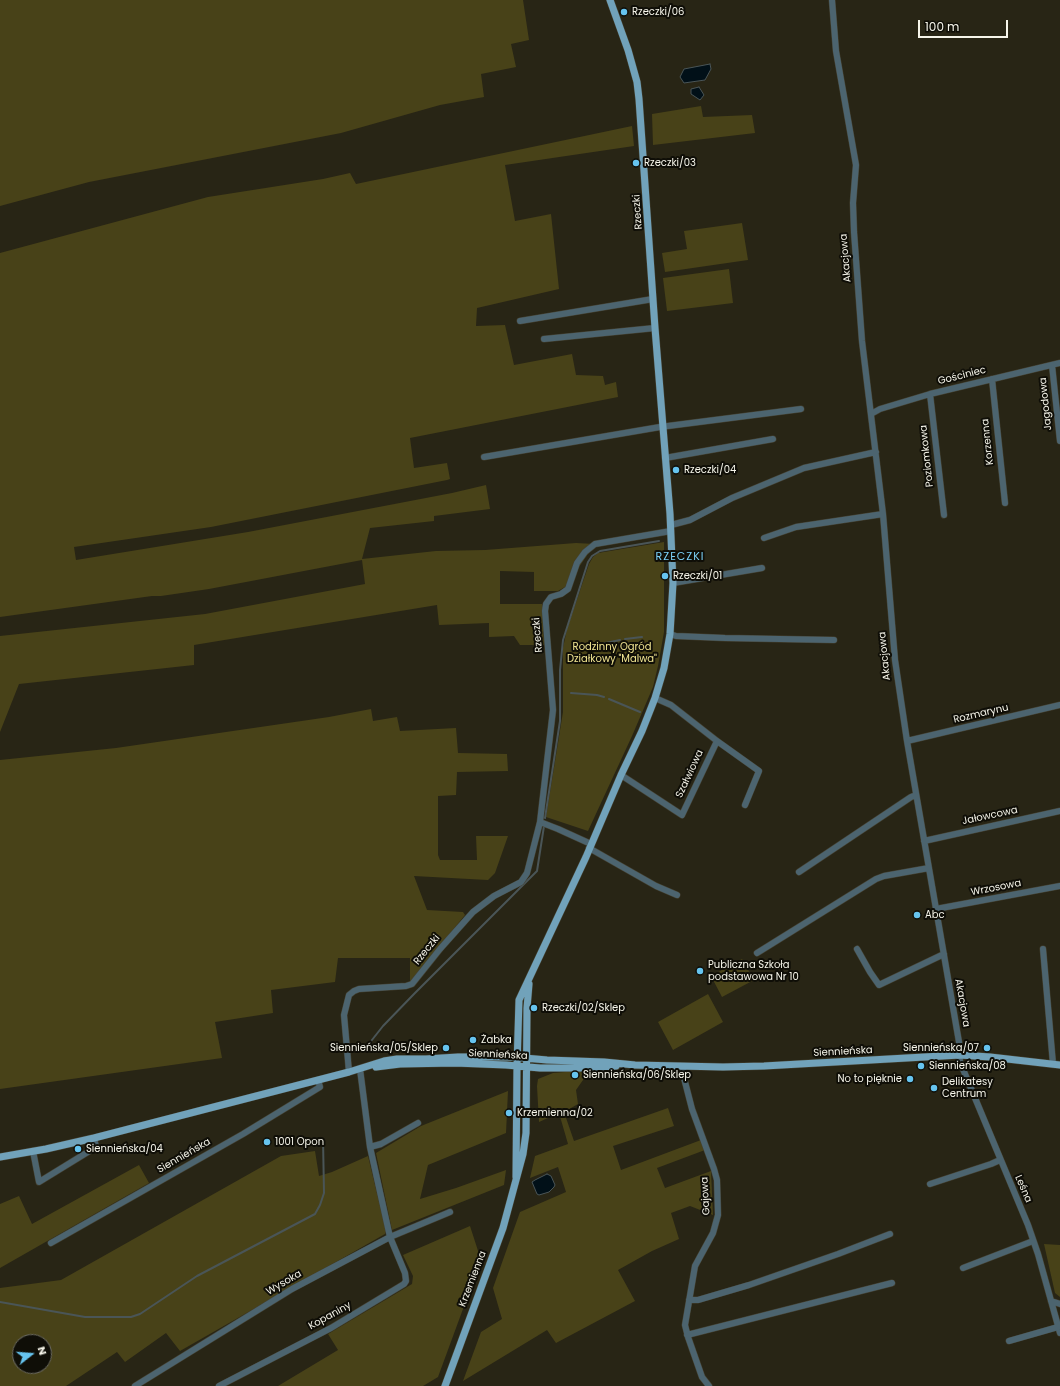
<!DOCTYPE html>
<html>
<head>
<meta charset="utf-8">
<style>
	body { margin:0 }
	#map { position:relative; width:1060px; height:1386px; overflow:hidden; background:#282515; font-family:Poppins,sans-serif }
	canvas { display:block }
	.north { position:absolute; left:12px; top:1334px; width:40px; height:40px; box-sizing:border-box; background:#0f0e07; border:1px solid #6b6a62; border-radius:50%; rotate:73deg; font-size:11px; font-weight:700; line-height:16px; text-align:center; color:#f6f5ea }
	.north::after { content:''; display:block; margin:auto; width:14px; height:18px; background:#66c4ef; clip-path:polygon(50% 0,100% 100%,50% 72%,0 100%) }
	.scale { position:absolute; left:918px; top:20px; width:90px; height:18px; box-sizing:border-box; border:2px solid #f6f5ea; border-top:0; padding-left:5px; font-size:12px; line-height:14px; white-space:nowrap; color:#f6f5ea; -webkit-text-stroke:3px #0f0e07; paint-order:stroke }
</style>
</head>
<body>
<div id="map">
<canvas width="1060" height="1386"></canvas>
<div class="north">N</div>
<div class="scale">100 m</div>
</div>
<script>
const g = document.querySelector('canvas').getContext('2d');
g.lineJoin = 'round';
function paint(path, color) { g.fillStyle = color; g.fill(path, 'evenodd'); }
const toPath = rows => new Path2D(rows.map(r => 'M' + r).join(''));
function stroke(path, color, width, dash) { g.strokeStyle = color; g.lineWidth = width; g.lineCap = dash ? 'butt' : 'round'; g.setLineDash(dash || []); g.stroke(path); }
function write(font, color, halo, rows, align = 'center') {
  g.font = font + ' Poppins,sans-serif'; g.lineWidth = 4; g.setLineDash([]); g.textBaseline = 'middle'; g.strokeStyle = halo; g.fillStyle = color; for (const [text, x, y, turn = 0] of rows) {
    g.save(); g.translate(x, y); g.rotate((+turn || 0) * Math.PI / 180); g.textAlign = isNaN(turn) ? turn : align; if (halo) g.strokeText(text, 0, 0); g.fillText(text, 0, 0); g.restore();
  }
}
paint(toPath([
	[0,0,523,0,529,40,511,44,516,67,481,74,484,97,440,105,341,133,89,182,0,206],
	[701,106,703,117,752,115,755,133,653,145,652,114],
	[632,126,634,146,505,165,515,221,551,214,559,289,477,308,476,326,505,325,514,365,572,354,576,375,603,376,605,385,616,382,618,397,410,438,414,468,447,463,450,479,447,480,211,527,74,547,76,560,248,532,452,493,486,485,490,509,434,516,434,521,370,528,362,559,436,551,485,550,576,543,595,544,565,587,558,591,534,591,534,572,500,571,500,604,542,604,544,645,520,645,514,636,489,637,489,623,439,625,437,605,194,645,194,665,19,684,0,732,0,636,205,614,365,584,362,560,209,589,161,596,152,596,0,617,0,253,208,197,323,179,350,173,356,184],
	[742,223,748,260,665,272,662,253,687,249,684,231],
	[729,269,733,303,667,311,663,278],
	[664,542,664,632,658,666,653,687,632,736,588,831,546,817,563,712,563,648,567,629,589,564,593,557,598,553],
	[371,709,373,721,397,717,400,731,456,728,458,753,507,754,508,771,457,772,456,795,438,796,438,855,440,860,477,860,476,836,508,836,495,873,488,880,414,876,427,910,463,912,465,915,410,983,410,958,338,958,335,982,271,990,273,1013,215,1022,222,1058,0,1089,0,760,116,748,329,717],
	[742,959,754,980,722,997,711,976],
	[708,994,723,1022,673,1050,658,1022],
	[590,1070,576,1090,578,1104,564,1112,574,1141,668,1108,674,1126,613,1146,621,1170,701,1140,705,1150,657,1168,665,1188,711,1171,713,1215,690,1206,671,1213,679,1239,652,1251,618,1270,635,1301,556,1343,547,1330,463,1381,481,1332,502,1319,493,1288,520,1212,566,1192,558,1167,530,1178,535,1156,568,1144,559,1113,539,1122,537,1086,538,1079,553,1073],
	[508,1091,506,1133,428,1165,420,1199,456,1188,506,1170,504,1185,392,1230,376,1153,421,1126],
	[315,1151,319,1176,332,1172,368,1156,386,1231,385,1234,180,1351,166,1333,125,1362,117,1352,66,1386,0,1386,0,1288,61,1280,281,1156],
	[20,1342,44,1342,44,1366,20,1366],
	[139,1165,149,1183,0,1268,0,1204,19,1196,32,1224],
	[470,1226,481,1260,438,1377,423,1386,278,1386,338,1350,328,1334,412,1284,413,1276,403,1255],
	[1044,1244,1060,1245,1060,1297,1055,1293]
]), '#484218');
const water = toPath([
	[710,64,711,69,705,80,684,83,680,77,684,69,710,64],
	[699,87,704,95,700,100,691,94,691,89,699,87],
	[547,1174,551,1176,555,1185,554,1187,549,1192,539,1195,537,1194,532,1182,535,1180,547,1174]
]);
paint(water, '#011018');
stroke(water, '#4a5557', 1);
stroke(toPath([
	[625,639,642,637],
	[572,650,620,640],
	[571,693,597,695,604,697],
	[609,699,640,712],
	[545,818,560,721,560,670,563,640,588,562,592,556,600,551,659,541],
	[368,1045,383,1026,414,994,537,871,544,826],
	[0,1302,85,1317,131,1317,140,1314,197,1276,315,1214,320,1205,324,1193,323,1139]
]), '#4a5557', 2);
const minor = toPath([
	[832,0,836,51,856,165,853,203,854,232,862,341,883,514,895,660,907,741,959,1042,960,1062,1028,1225,1038,1254,1060,1333],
	[520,321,653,299],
	[544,339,655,328],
	[1052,365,1060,441],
	[992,379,1005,503],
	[930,394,944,515],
	[871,414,880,409,930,394,1060,363],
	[484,457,660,427,801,409],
	[665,458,773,439],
	[671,525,690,520,732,498,804,468,876,452],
	[764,538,796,527,883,514],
	[673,583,762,568],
	[670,634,676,636,725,638,834,640],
	[655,698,671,705,717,741,759,771,745,805],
	[907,741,1060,705],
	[621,775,682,815,717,741],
	[540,822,558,829,591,844],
	[924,841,1060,811],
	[589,848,656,886,677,895],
	[799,872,911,797,916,795],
	[936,909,1060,886],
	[857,949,870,972,879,985,944,954],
	[1043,949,1053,1064],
	[757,953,876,879,884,876,929,868],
	[683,1067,684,1078,692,1109,714,1169,717,1180,718,1215,713,1233,695,1266,685,1325,688,1337,702,1377,709,1386],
	[349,1072,344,1015,349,995,354,991,359,989,406,986,412,984,440,949,473,912,494,896,521,882,527,873,540,822,553,710,545,611,546,604,551,597,561,594,568,589,577,563,585,552,595,544,671,531],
	[370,1147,381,1144,418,1123],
	[33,1151,39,1182,96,1147,94,1138],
	[930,1184,991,1164,1000,1160],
	[51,1243,243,1134,320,1087,318,1080],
	[963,1268,1033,1241],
	[689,1300,698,1300,749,1285,838,1254,890,1234],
	[1051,1301,1060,1304],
	[687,1335,892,1283],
	[1009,1341,1058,1327],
	[135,1386,292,1289,390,1237,450,1212],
	[219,1386,331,1328,404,1284,406,1281,405,1273,390,1237,370,1147,360,1069]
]);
const major = toPath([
	[376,1067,400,1064,455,1063,506,1065,540,1068,589,1068,616,1066],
	[0,1157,46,1149,94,1138,349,1072,384,1061,397,1059,426,1059,458,1057,513,1057,547,1060,604,1062,635,1065,723,1067,764,1066,960,1055,990,1057,1060,1065],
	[516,1177,517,1066,519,1000,586,857,621,775,642,731,655,698,664,668,670,634,673,583,670,514,655,328,639,99,637,82,628,50,610,0],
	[445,1386,503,1228,523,1154,526,1133,527,1008,529,984]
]);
stroke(minor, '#454233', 7);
stroke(major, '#454233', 8);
stroke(minor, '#4c646f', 6);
stroke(major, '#71a2ba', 7);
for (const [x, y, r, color] of [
	[624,12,4,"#66c4ef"],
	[636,163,4,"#66c4ef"],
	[676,470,4,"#66c4ef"],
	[665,576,4,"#66c4ef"],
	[917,915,4,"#66c4ef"],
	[700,971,4,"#66c4ef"],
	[534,1008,4,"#66c4ef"],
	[473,1040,4,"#66c4ef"],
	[446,1048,4,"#66c4ef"],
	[987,1048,4,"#66c4ef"],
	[921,1066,4,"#66c4ef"],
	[575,1075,4,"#66c4ef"],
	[910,1079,4,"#66c4ef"],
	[934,1088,4,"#66c4ef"],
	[509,1113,4,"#66c4ef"],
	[267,1142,4,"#66c4ef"],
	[78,1149,4,"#66c4ef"]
]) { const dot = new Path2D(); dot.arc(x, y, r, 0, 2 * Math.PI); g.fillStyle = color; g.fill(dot); stroke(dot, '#0f0e07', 1.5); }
write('10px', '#f6f5ea', '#0f0e07', [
	["Rzeczki/06",632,12],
	["Rzeczki/03",644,163],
	["Rzeczki/04",684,470],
	["Rzeczki/01",673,576],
	["Abc",925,915],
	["Publiczna Szkoła",708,965],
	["podstawowa Nr 10",708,977],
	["Rzeczki/02/Sklep",542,1008],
	["Żabka",481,1040],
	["Siennieńska/05/Sklep",438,1048,"right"],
	["Siennieńska/07",979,1048,"right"],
	["Siennieńska/08",929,1066],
	["Siennieńska/06/Sklep",583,1075],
	["No to pięknie",902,1079,"right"],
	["Delikatesy",942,1082],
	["Centrum",942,1094],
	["Krzemienna/02",517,1113],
	["1001 Opon",275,1142],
	["Siennieńska/04",86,1149]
], 'left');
write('10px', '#f6f5ea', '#0f0e07', [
	["Rzeczki",638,212,-94],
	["Akacjowa",846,258,-95],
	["Gościniec",962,376,-14],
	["Jagodowa",1046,404,-96],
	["Korzenna",988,442,-96],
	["Poziomkowa",927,456,-96],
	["Rzeczki",538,635,-95],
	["Akacjowa",885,656,-96],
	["Rozmarynu",981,714,-13],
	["Szałwiowa",690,774,-65],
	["Jałowcowa",990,816,-12],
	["Wrzosowa",996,888,-11],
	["Rzeczki",427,950,-51],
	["Akacjowa",962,1003,80],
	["Siennieńska",843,1052,-3],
	["Siennieńska",498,1055,3],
	["Siennieńska",184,1156,-30],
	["Leśna",1023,1189,67],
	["Gajowa",706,1196,-93],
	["Krzemienna",473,1279,-69],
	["Wysoka",284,1283,-30],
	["Kopaniny",330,1316,-29]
]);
write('10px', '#f1e592', '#0f0e07', [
	["Rodzinny Ogród",612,647],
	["Działkowy \"Malwa\"",612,659]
]);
g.letterSpacing = '1px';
write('11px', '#7cd2f9', '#0f0e07', [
	["RZECZKI",680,557]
]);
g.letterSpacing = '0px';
</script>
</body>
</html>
